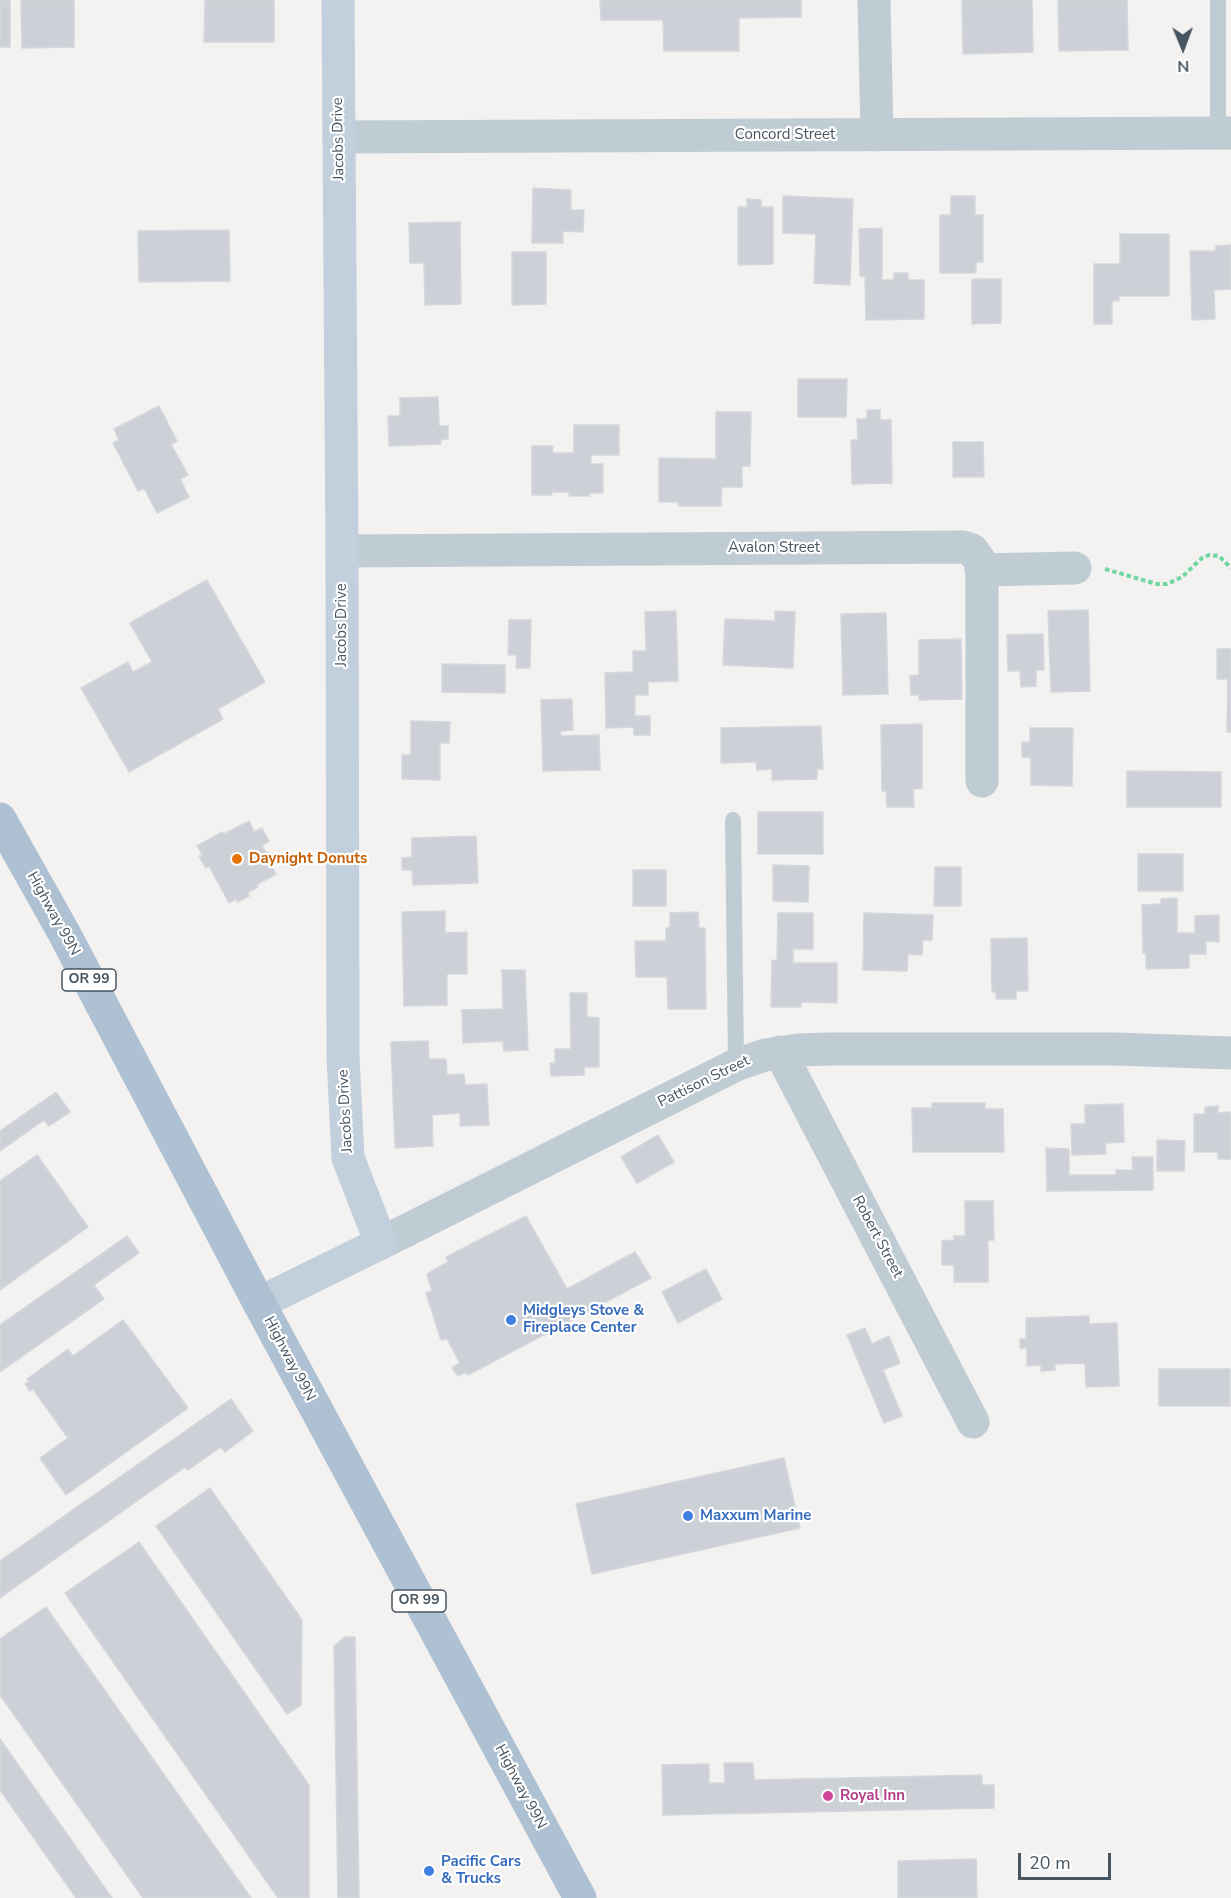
<!DOCTYPE html>
<html>
<head>
<meta charset="utf-8">
<style>
	body { margin:0 }
	#map { position:relative; width:1231px; height:1898px; overflow:hidden; background:#f4f1f1; font-family:"Nunito Sans",sans-serif }
	canvas { display:block }
	.north { position:absolute; left:1153px; top:18px; width:60px; height:60px; -webkit-text-stroke:4px #fff; paint-order:stroke; rotate:179deg; font-size:16px; font-weight:700; line-height:24px; text-align:center; color:#475561 }
	.north::after { content:''; display:block; margin:auto; width:21px; height:27px; background:#475561; clip-path:polygon(50% 0,100% 100%,50% 72%,0 100%) }
	.scale { position:absolute; left:1018px; top:1853px; width:93px; height:27px; box-sizing:border-box; border:3px solid #475561; border-top:0; padding-left:8px; font-size:18px; line-height:21px; white-space:nowrap; color:#475561; -webkit-text-stroke:4px #fff; paint-order:stroke }
</style>
</head>
<body>
<div id="map">
<canvas width="1231" height="1898"></canvas>
<div class="north">N</div>
<div class="scale">20 m</div>
</div>
<script>
const g = document.querySelector('canvas').getContext('2d');
g.lineJoin = 'round';
function paint(path, color) { g.fillStyle = color; g.fill(path, 'evenodd'); }
const toPath = rows => new Path2D(rows.map(r => 'M' + r).join(''));
function stroke(path, color, width, dash) { g.strokeStyle = color; g.lineWidth = width; g.lineCap = dash ? 'butt' : 'round'; g.setLineDash(dash || []); g.stroke(path); }
function write(font, color, halo, rows, align = 'center') {
  g.font = font + ' "Nunito Sans",sans-serif'; g.lineWidth = 4.5; g.setLineDash([]); g.textBaseline = 'middle'; g.strokeStyle = halo; g.fillStyle = color; for (const [text, x, y, turn = 0] of rows) {
    g.save(); g.translate(x, y); g.rotate((+turn || 0) * Math.PI / 180); g.textAlign = isNaN(turn) ? turn : align; if (halo) g.strokeText(text, 0, 0); g.fillText(text, 0, 0); g.restore();
  }
}
const building = toPath([
	[0,0,10,0,10,47,0,47,0,0],
	[21,0,74,0,74,47,22,48,21,0],
	[205,0,274,0,274,42,204,42,205,0],
	[600,0,801,0,801,17,739,18,739,51,664,51,663,20,601,20,600,0],
	[962,0,1032,0,1033,52,963,54,962,0],
	[1058,0,1127,0,1128,50,1059,51,1058,0],
	[533,188,571,190,571,210,584,210,583,232,563,231,563,243,532,243,533,188],
	[783,196,853,199,850,285,814,283,816,234,783,233,783,196],
	[951,196,975,196,975,215,983,215,983,262,976,262,976,273,940,273,940,215,951,215,951,196],
	[747,199,761,200,761,207,773,207,773,264,738,265,738,207,747,207,747,199],
	[460,222,461,304,425,305,424,263,410,263,409,223,460,222],
	[882,228,882,280,894,280,894,273,908,273,908,280,924,280,924,319,866,320,865,276,860,276,859,229,882,228],
	[229,230,230,281,139,282,138,231,229,230],
	[1120,234,1169,234,1169,296,1119,296,1119,301,1112,301,1112,324,1094,324,1094,264,1120,264,1120,234],
	[1231,245,1231,289,1214,290,1215,319,1192,320,1190,251,1216,251,1216,246,1231,245],
	[512,252,546,252,546,304,512,305,512,252],
	[972,279,1001,279,1001,323,972,324,972,279],
	[798,379,847,379,846,417,798,417,798,379],
	[438,397,439,426,448,426,448,439,440,440,441,444,389,446,388,416,400,416,400,398,438,397],
	[159,406,177,441,171,444,188,475,180,479,189,497,157,513,144,488,138,491,113,443,119,440,114,429,159,406],
	[867,410,880,410,880,420,891,420,892,483,852,484,851,440,858,440,857,419,867,419,867,410],
	[716,412,751,412,750,466,742,466,742,487,722,487,721,506,679,506,678,502,659,502,659,458,716,459,716,412],
	[574,425,619,425,619,455,591,455,591,464,603,464,603,493,590,493,590,496,569,496,569,492,551,492,552,495,532,495,532,446,553,446,552,453,574,453,574,425],
	[953,442,983,442,984,477,953,477,953,442],
	[207,580,265,682,218,709,223,719,129,772,81,688,128,662,133,672,152,662,130,623,207,580],
	[1088,610,1090,691,1051,692,1048,611,1088,610],
	[676,611,678,681,648,682,648,695,635,695,635,716,650,716,650,735,634,735,634,727,606,728,605,673,633,672,633,651,646,651,645,612,676,611],
	[775,611,795,612,793,668,723,665,725,619,775,621,775,611],
	[886,613,888,694,843,695,841,614,886,613],
	[509,620,531,620,530,668,516,668,517,655,508,655,509,620],
	[1043,634,1044,670,1036,670,1036,686,1021,687,1020,671,1008,671,1007,635,1043,634],
	[961,639,962,699,919,700,919,695,911,695,910,676,919,675,919,640,961,639],
	[1217,649,1231,649,1231,732,1227,732,1228,679,1217,679,1217,649],
	[442,664,505,665,505,693,442,692,442,664],
	[572,699,573,730,560,731,561,736,599,735,600,770,543,771,541,700,572,699],
	[411,721,450,722,449,743,440,743,440,780,402,779,402,755,411,755,411,721],
	[922,724,922,788,913,789,914,807,887,807,886,791,882,791,881,725,922,724],
	[821,726,823,769,817,769,817,779,772,780,772,769,757,770,756,762,721,763,721,728,821,726],
	[1030,728,1073,728,1072,786,1031,785,1031,758,1022,757,1022,742,1030,742,1030,728],
	[1127,771,1221,772,1221,807,1127,807,1127,771],
	[758,812,823,812,823,854,758,854,758,812],
	[249,821,254,832,262,828,269,841,262,845,266,853,269,852,274,862,270,864,276,874,256,885,258,887,247,893,249,896,238,902,236,899,229,903,209,866,206,868,199,856,203,855,197,846,222,832,224,834,249,821],
	[476,836,478,883,413,885,412,870,402,870,402,858,412,857,412,838,476,836],
	[1138,854,1183,854,1183,891,1138,891,1138,854],
	[773,865,809,866,808,902,773,901,773,865],
	[935,867,961,867,961,906,934,906,935,867],
	[633,870,666,870,666,906,633,906,633,870],
	[1177,898,1177,933,1195,933,1195,916,1219,915,1219,942,1206,941,1206,954,1189,954,1189,968,1146,969,1146,953,1143,953,1142,905,1161,904,1161,899,1177,898],
	[445,911,445,933,467,932,467,974,447,974,447,1005,404,1006,402,912,445,911],
	[698,912,699,928,705,928,706,1009,668,1009,667,977,636,977,635,941,666,941,666,928,670,928,670,913,698,912],
	[778,913,813,913,813,949,793,949,793,963,837,963,837,1003,801,1002,801,1007,771,1007,772,960,777,961,778,913],
	[864,913,933,915,932,940,923,940,922,955,908,954,907,971,863,970,864,913],
	[1027,938,1028,991,1016,991,1016,999,996,999,996,992,992,992,991,939,1027,938],
	[502,970,525,970,528,1050,504,1051,503,1041,463,1043,462,1010,503,1009,502,970],
	[570,993,587,993,587,1017,599,1018,599,1067,584,1067,584,1075,551,1076,550,1063,555,1063,555,1049,571,1049,570,993],
	[428,1041,429,1059,446,1059,447,1075,464,1074,465,1085,487,1084,489,1125,460,1126,460,1113,432,1115,433,1146,395,1148,391,1042,428,1041],
	[56,1092,70,1112,49,1126,44,1120,0,1151,0,1131,56,1092],
	[932,1103,985,1103,985,1109,1003,1109,1004,1152,913,1152,912,1108,932,1108,932,1103],
	[1123,1104,1124,1142,1105,1143,1106,1154,1072,1155,1071,1124,1085,1124,1085,1105,1123,1104],
	[1218,1106,1218,1113,1231,1112,1231,1159,1218,1159,1218,1152,1194,1152,1194,1114,1205,1114,1205,1107,1218,1106],
	[658,1135,674,1162,637,1183,621,1157,658,1135],
	[1157,1140,1185,1141,1184,1171,1157,1171,1157,1140],
	[1046,1148,1069,1149,1069,1175,1116,1175,1116,1170,1133,1170,1132,1157,1153,1157,1153,1190,1047,1191,1046,1148],
	[37,1155,88,1227,0,1290,0,1181,37,1155],
	[965,1201,993,1201,994,1240,988,1240,988,1282,954,1282,954,1265,942,1265,942,1241,954,1240,954,1236,965,1236,965,1201],
	[526,1216,567,1289,635,1252,651,1278,468,1375,466,1372,458,1376,452,1368,460,1363,447,1339,441,1340,426,1293,432,1291,427,1274,448,1262,446,1257,526,1216],
	[127,1236,139,1253,94,1285,104,1299,0,1372,0,1325,127,1236],
	[706,1269,722,1299,678,1323,662,1292,706,1269],
	[1089,1316,1089,1324,1117,1323,1119,1386,1086,1387,1085,1363,1055,1364,1055,1370,1041,1371,1041,1365,1027,1366,1027,1348,1020,1348,1020,1339,1026,1339,1026,1318,1089,1316],
	[123,1320,188,1408,66,1495,40,1458,68,1438,33,1389,30,1391,25,1384,29,1381,27,1379,68,1349,73,1356,123,1320],
	[865,1328,872,1344,889,1336,900,1363,883,1370,902,1416,884,1423,847,1335,865,1328],
	[1159,1369,1230,1369,1230,1406,1159,1406,1159,1369],
	[231,1399,253,1431,225,1452,221,1447,188,1470,185,1467,0,1598,0,1561,231,1399],
	[784,1458,800,1528,592,1574,576,1504,784,1458],
	[210,1488,302,1620,301,1705,287,1714,156,1526,210,1488],
	[139,1542,309,1785,309,1898,278,1898,65,1593,139,1542],
	[46,1607,251,1898,143,1898,0,1695,0,1639,46,1607],
	[345,1637,355,1637,359,1898,338,1898,334,1646,345,1637],
	[0,1739,112,1898,76,1898,0,1790,0,1739],
	[724,1763,753,1763,754,1780,982,1775,982,1785,994,1785,994,1808,663,1815,662,1765,709,1764,709,1783,725,1783,724,1763],
	[976,1859,977,1898,898,1898,898,1861,976,1859]
]);
paint(building, '#cdd0d6');
stroke(building, '#d4d7dd', 1.5);
stroke(toPath([
	[1105,569,1157,584,1167,584,1182,577,1202,558,1209,555,1219,556,1231,568]
]), '#70d7a1', 4, [4.5, 3]);
stroke(toPath([
	[1218,0,1218,133],
	[733,820,736,1065]
]), '#c0ccd4', 16);
stroke(toPath([
	[874,0,877,135],
	[339,137,1231,133],
	[342,551,963,547,972,550,980,561,982,573,982,781],
	[981,570,1075,568],
	[780,1052,973,1422],
	[381,1243,736,1065,765,1055,798,1050,830,1049,1115,1049,1231,1053]
]), '#c0ccd4', 33);
stroke(toPath([
	[259,1303,381,1243,348,1158,343,1057,342,551,338,0]
]), '#c2cfdc', 33);
stroke(toPath([
	[0,819,64,933,259,1303,580,1898]
]), '#aec1d2', 33);
for (const [x, y, r, color] of [
	[237,859,6,"#e8710a"],
	[511,1320,6,"#3f7fe0"],
	[688,1516,6,"#3f7fe0"],
	[828,1796,6,"#d1479c"],
	[429,1871,6,"#3f7fe0"]
]) { const dot = new Path2D(); dot.arc(x, y, r, 0, 2 * Math.PI); g.fillStyle = color; g.fill(dot); stroke(dot, '#fff', 2); }
for (const [x, y, w] of [
	[89,980,54],
	[419,1601,54]
]) { const box = new Path2D(); box.roundRect(x - w / 2, y - 11, w, 22, 4.5); g.fillStyle = '#fff'; g.fill(box); stroke(box, '#475561', 1.5); }
write('bold 14px', '#475561', null, [
	["OR 99",89,980],
	["OR 99",419,1601]
]);
write('15px', '#475561', '#fff', [
	["Concord Street",785,135],
	["Jacobs Drive",339,139,-91],
	["Avalon Street",774,548],
	["Jacobs Drive",342,625,-90],
	["Highway 99N",53,914,61],
	["Pattison Street",704,1082,-26],
	["Jacobs Drive",346,1111,-93],
	["Robert Street",877,1237,62],
	["Highway 99N",289,1359,62],
	["Highway 99N",520,1787,62]
]);
write('bold 15px', '#c56008', '#fff', [
	["Daynight Donuts",249,859]
], 'left');
write('bold 15px', '#366cbe', '#fff', [
	["Midgleys Stove &",523,1311],
	["Fireplace Center",523,1328],
	["Maxxum Marine",700,1516],
	["Pacific Cars",441,1862],
	["& Trucks",441,1879]
], 'left');
write('bold 15px', '#b23c85', '#fff', [
	["Royal Inn",840,1796]
], 'left');
</script>
</body>
</html>
